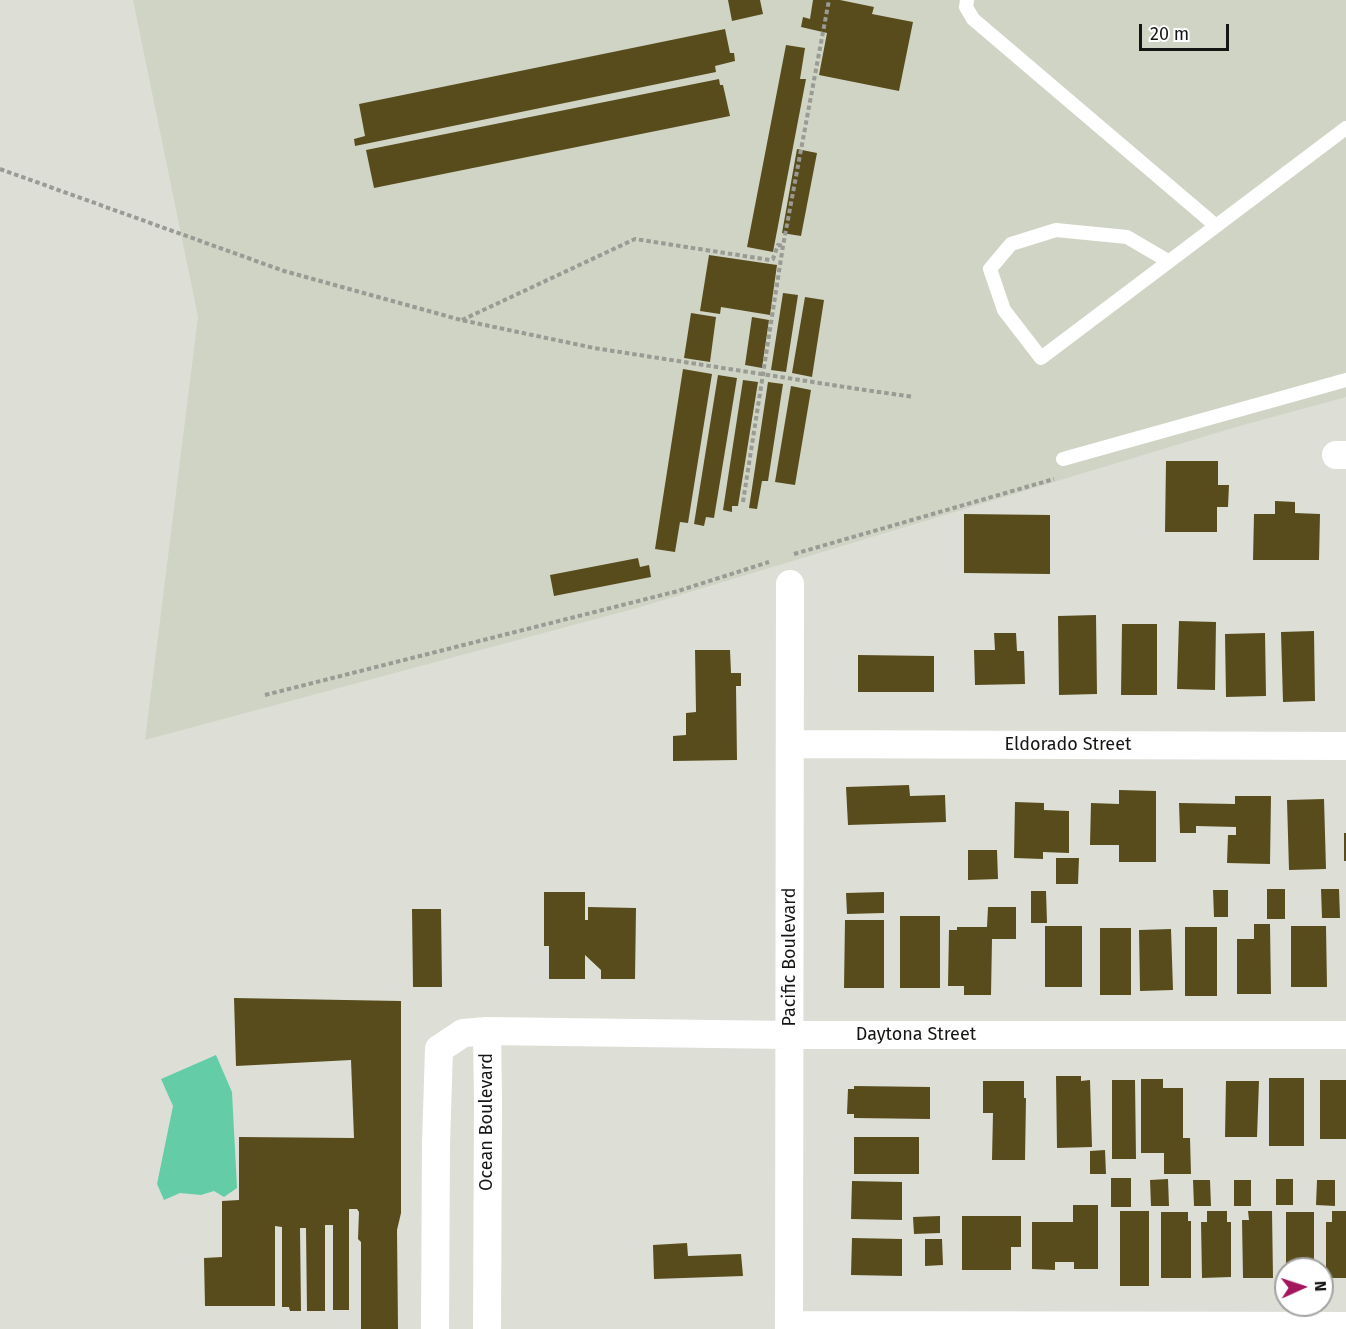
<!DOCTYPE html>
<html>
<head>
<meta charset="utf-8">
<style>
	body { margin:0 }
	#map { position:relative; width:1346px; height:1329px; overflow:hidden; background:#dddfd7; font-family:"Fira Sans",sans-serif }
	canvas { display:block }
	.north { position:absolute; left:1274px; top:1257px; width:60px; height:60px; box-sizing:border-box; background:#fff; border:2px solid #a1a2a1; border-radius:50%; rotate:87deg; font-size:16px; font-weight:700; line-height:24px; text-align:center; color:#151613 }
	.north::after { content:''; display:block; margin:auto; width:21px; height:27px; background:#a3155c; clip-path:polygon(50% 0,100% 100%,50% 72%,0 100%) }
	.scale { position:absolute; left:1139px; top:24px; width:90px; height:27px; box-sizing:border-box; border:3px solid #151613; border-top:0; padding-left:8px; font-size:18px; line-height:21px; white-space:nowrap; color:#151613; -webkit-text-stroke:4px #fff; paint-order:stroke }
</style>
</head>
<body>
<div id="map">
<canvas width="1346" height="1329"></canvas>
<div class="north">N</div>
<div class="scale">20 m</div>
</div>
<script>
const g = document.querySelector('canvas').getContext('2d');
g.lineJoin = 'round';
function paint(path, color) { g.fillStyle = color; g.fill(path, 'evenodd'); }
const toPath = rows => new Path2D(rows.map(r => 'M' + r).join(''));
function stroke(path, color, width, dash) { g.strokeStyle = color; g.lineWidth = width; g.lineCap = dash ? 'butt' : 'round'; g.setLineDash(dash || []); g.stroke(path); }
function write(font, color, halo, rows, align = 'center') {
  g.font = font + ' "Fira Sans",sans-serif'; g.lineWidth = 6; g.setLineDash([]); g.textBaseline = 'middle'; g.strokeStyle = halo; g.fillStyle = color; for (const [text, x, y, turn = 0] of rows) {
    g.save(); g.translate(x, y); g.rotate((+turn || 0) * Math.PI / 180); g.textAlign = isNaN(turn) ? turn : align; if (halo) g.strokeText(text, 0, 0); g.fillText(text, 0, 0); g.restore();
  }
}
paint(toPath([
	[133,0,1346,0,1346,397,1236,427,637,608,145,740,198,317]
]), '#d0d4c5');
paint(toPath([
	[216,1055,232,1092,237,1188,224,1197,214,1191,201,1195,180,1193,164,1200,157,1184,173,1106,161,1079]
]), '#64cda7');
paint(toPath([
	[728,0,760,0,763,14,732,21],
	[813,0,840,0,874,7,872,14,913,22,899,91,819,75,827,33,801,27,803,17,810,19],
	[725,29,730,53,734,53,735,61,715,66,716,72,355,146,354,139,365,136,359,104],
	[786,45,805,48,800,79,806,79,773,252,747,247],
	[719,79,720,85,723,85,730,116,374,188,366,150],
	[797,149,817,153,801,236,782,233],
	[709,255,777,265,770,315,721,307,720,314,700,311],
	[783,293,798,295,786,372,771,370],
	[805,297,824,300,812,377,792,373],
	[691,313,716,317,710,362,684,358],
	[752,317,769,320,762,368,745,365],
	[683,369,712,374,688,523,680,522,675,552,655,549],
	[718,375,737,378,714,518,706,517,704,526,694,524],
	[743,380,758,382,738,506,732,506,732,512,723,510],
	[768,382,783,384,768,481,762,481,757,509,749,508],
	[791,386,811,390,795,485,775,482],
	[1166,461,1218,461,1218,485,1229,485,1228,507,1217,507,1217,532,1165,532],
	[1275,501,1295,502,1295,513,1320,514,1319,560,1253,560,1254,514,1275,514],
	[964,514,1050,515,1050,574,964,573],
	[638,558,640,567,649,565,651,577,554,596,550,575],
	[1096,615,1097,694,1059,695,1058,616],
	[1179,621,1216,622,1215,690,1177,689],
	[1122,624,1157,624,1157,695,1121,695],
	[1314,631,1315,701,1283,702,1281,632],
	[994,633,1016,633,1017,651,1024,651,1025,684,975,685,974,650,995,650],
	[1265,633,1266,696,1226,697,1225,634],
	[695,650,730,650,731,673,741,673,741,686,736,686,737,760,673,761,673,736,686,735,686,713,696,712],
	[858,655,934,656,934,692,858,692],
	[909,785,910,796,945,795,946,822,848,825,846,787],
	[1119,790,1156,791,1156,862,1119,862,1119,845,1090,845,1091,803,1119,804],
	[1235,796,1271,796,1270,864,1227,863,1228,835,1236,835,1236,827,1196,826,1196,833,1180,833,1179,803,1235,804],
	[1324,799,1326,869,1289,870,1287,800],
	[1015,802,1044,803,1044,810,1069,811,1069,853,1043,852,1043,859,1014,858],
	[1344,833,1346,833,1346,861,1344,861],
	[968,850,997,850,998,879,968,880],
	[1056,858,1079,858,1078,884,1056,884],
	[1267,889,1285,889,1285,919,1267,919],
	[1321,889,1339,889,1340,918,1322,918],
	[1213,890,1228,890,1228,917,1214,917],
	[1031,891,1046,891,1047,923,1031,923],
	[544,892,585,892,585,920,588,920,588,907,636,908,635,979,601,979,601,970,585,955,585,979,549,979,549,946,544,946],
	[884,892,884,913,847,914,846,893],
	[988,907,1016,907,1016,939,992,939,991,995,964,995,964,986,948,986,949,930,957,930,957,927,987,927],
	[412,909,441,909,442,987,413,987],
	[900,916,940,916,940,988,900,988],
	[845,920,884,920,884,988,844,988],
	[1254,924,1270,924,1271,994,1237,994,1237,939,1254,939],
	[1045,926,1082,926,1082,987,1045,987],
	[1291,926,1326,926,1327,987,1291,987],
	[1185,927,1217,927,1217,996,1185,996],
	[1100,928,1131,928,1131,995,1100,995],
	[1171,929,1173,990,1140,991,1139,930],
	[234,998,401,1001,401,1213,397,1230,398,1329,361,1329,361,1242,358,1239,359,1212,357,1209,349,1209,349,1310,333,1310,333,1225,325,1225,325,1311,307,1311,306,1228,300,1228,301,1311,290,1311,289,1307,282,1307,282,1227,275,1226,275,1306,205,1306,204,1258,222,1257,222,1201,239,1200,239,1137,354,1138,351,1060,236,1066],
	[1056,1076,1081,1076,1081,1081,1090,1080,1092,1147,1057,1148],
	[1269,1078,1304,1078,1304,1146,1269,1146],
	[1141,1079,1163,1079,1163,1088,1183,1088,1183,1138,1190,1138,1191,1174,1164,1174,1164,1153,1141,1153],
	[1112,1080,1135,1080,1136,1159,1112,1159],
	[1320,1080,1346,1080,1346,1139,1320,1139],
	[983,1081,1024,1081,1024,1098,1026,1098,1025,1160,992,1160,993,1113,983,1113],
	[1226,1081,1259,1081,1257,1137,1225,1137],
	[854,1086,930,1087,930,1119,854,1118,854,1114,847,1114,848,1089,854,1089],
	[854,1137,919,1137,919,1174,854,1174],
	[1105,1150,1106,1174,1090,1174,1090,1151],
	[1111,1178,1131,1178,1131,1207,1111,1207],
	[1168,1179,1169,1206,1151,1206,1150,1180],
	[1276,1179,1293,1179,1293,1205,1276,1205],
	[1193,1180,1210,1180,1211,1206,1194,1206],
	[1234,1180,1251,1180,1251,1206,1234,1206],
	[1317,1180,1335,1180,1335,1206,1316,1205],
	[852,1181,902,1182,902,1220,851,1219],
	[1073,1205,1098,1205,1098,1269,1074,1269,1074,1262,1055,1262,1055,1270,1032,1269,1032,1222,1073,1222],
	[1120,1211,1149,1211,1149,1286,1120,1286],
	[1207,1211,1227,1211,1227,1222,1231,1222,1231,1277,1202,1278,1201,1222,1207,1222],
	[1248,1211,1272,1211,1273,1278,1243,1278,1242,1220,1249,1220],
	[1332,1211,1346,1211,1346,1278,1326,1278,1326,1222,1332,1222],
	[1161,1212,1188,1212,1188,1221,1191,1221,1191,1278,1161,1278],
	[1286,1212,1314,1212,1314,1269,1286,1269],
	[940,1216,940,1233,914,1234,913,1217],
	[962,1216,1021,1216,1021,1247,1011,1247,1011,1270,962,1270],
	[852,1238,902,1239,902,1276,851,1275],
	[925,1239,942,1239,943,1265,925,1266],
	[687,1243,688,1256,741,1254,743,1276,654,1279,653,1245]
]), '#584c1c');
stroke(toPath([
	[0,169,284,271,461,320,594,348,858,389,914,397],
	[462,320,635,239,770,260,773,259,778,245,783,246],
	[743,502,783,246,829,0],
	[794,554,1054,479],
	[265,695,678,591,769,562]
]), '#999b94', 4, [4.5, 3]);
stroke(toPath([
	[967,0,966,7,973,19,1215,225],
	[1168,261,1127,237,1056,230,1011,244,990,269,1004,310,1041,358,1346,128],
	[1063,459,1346,380]
]), '#fff', 14);
stroke(toPath([
	[1336,455,1346,455],
	[790,744,1346,746],
	[487,1031,488,1101,487,1329],
	[789,1325,1346,1326],
	[435,1329,436,1144,439,1049,463,1033,487,1031,789,1035,1346,1035],
	[789,1329,790,584]
]), '#fff', 28);
write('18px', '#151613', '#fff', [
	["Eldorado Street",1068,745],
	["Pacific Boulevard",790,957,-90],
	["Daytona Street",916,1035],
	["Ocean Boulevard",487,1122,-90]
]);
</script>
</body>
</html>
